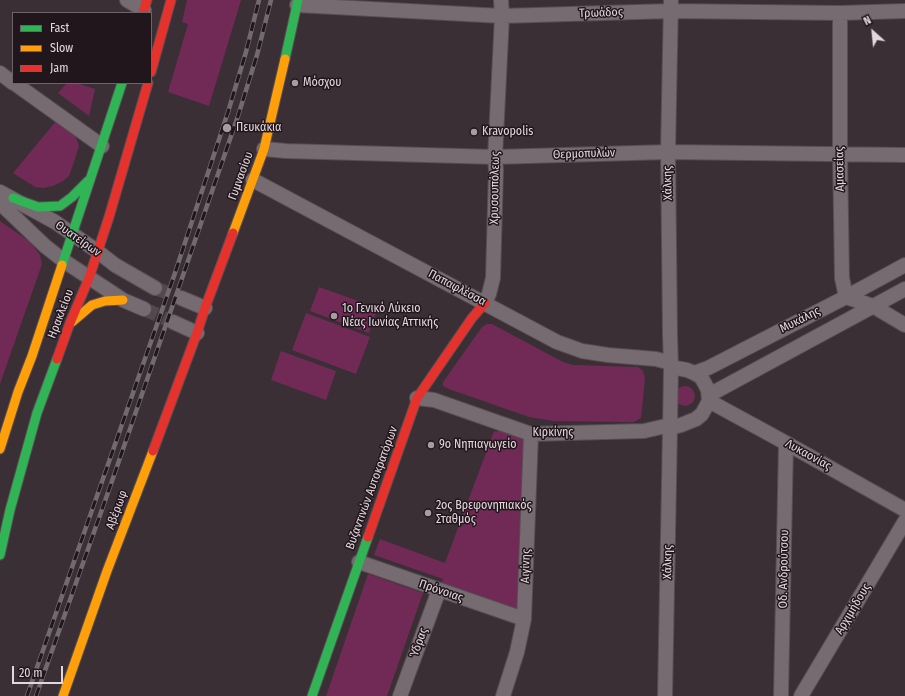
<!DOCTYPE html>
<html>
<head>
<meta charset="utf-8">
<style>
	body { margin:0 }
	#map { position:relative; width:905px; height:696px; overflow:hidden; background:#3a2f35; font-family:"Fira Sans Condensed",sans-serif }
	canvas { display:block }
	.legend { position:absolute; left:12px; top:12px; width:140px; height:72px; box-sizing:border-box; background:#20161b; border:1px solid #6e6369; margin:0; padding:5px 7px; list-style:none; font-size:12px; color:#e4d6dd }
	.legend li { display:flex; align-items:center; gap:8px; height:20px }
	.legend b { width:20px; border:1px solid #6e6369 }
	.north { position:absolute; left:853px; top:12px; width:40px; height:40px; -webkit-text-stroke:3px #20161b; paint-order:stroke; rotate:333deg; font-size:11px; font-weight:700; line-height:16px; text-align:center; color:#e4d6dd }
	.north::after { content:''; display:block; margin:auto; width:14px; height:18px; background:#e4d6dd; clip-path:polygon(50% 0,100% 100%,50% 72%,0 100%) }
	.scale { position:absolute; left:12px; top:666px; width:51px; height:18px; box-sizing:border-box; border:2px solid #e4d6dd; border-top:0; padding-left:5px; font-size:12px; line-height:14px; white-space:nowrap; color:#e4d6dd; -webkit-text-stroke:3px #20161b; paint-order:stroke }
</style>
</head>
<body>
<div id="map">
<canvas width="905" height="696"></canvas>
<ul class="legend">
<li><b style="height:5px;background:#30b455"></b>Fast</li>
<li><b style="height:5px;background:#ff9f0a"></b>Slow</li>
<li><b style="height:5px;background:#e5322d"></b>Jam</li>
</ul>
<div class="north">N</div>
<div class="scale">20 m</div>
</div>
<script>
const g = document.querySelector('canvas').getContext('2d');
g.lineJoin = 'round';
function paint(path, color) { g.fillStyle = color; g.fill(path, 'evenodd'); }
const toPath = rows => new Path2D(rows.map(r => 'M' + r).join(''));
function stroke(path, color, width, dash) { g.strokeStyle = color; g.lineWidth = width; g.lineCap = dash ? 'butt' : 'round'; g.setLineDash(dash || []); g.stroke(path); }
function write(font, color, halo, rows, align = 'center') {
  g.font = font + ' "Fira Sans Condensed",sans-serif'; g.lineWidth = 3; g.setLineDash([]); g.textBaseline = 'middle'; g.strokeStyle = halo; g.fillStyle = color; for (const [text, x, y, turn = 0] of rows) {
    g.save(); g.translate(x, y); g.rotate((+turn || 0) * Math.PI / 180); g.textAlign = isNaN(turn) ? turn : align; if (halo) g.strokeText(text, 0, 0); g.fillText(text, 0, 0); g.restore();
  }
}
paint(toPath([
	[187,0,241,0,209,106,168,92,188,24,182,22],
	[67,83,77,83,95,89,89,116,58,93],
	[57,120,74,134,77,140,79,146,73,165,69,176,63,181,53,186,43,188,35,187,13,173],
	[0,221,30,242,40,255,42,264,0,384],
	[319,287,378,308,369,333,310,311],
	[306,313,370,337,356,374,292,350],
	[487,324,492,324,563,362,573,365,638,367,643,371,645,378,641,418,634,422,553,421,529,417,449,389,443,386,443,382,482,327],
	[281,351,336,371,326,400,271,380],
	'675 396a10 10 0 1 1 20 0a10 10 0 1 1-20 0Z',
	[501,423,531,434,524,619,439,590,443,579,374,555,380,539,445,563,494,431,497,432],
	[368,574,423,593,387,696,326,696]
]), '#712a56');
stroke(toPath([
	[155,288,181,298],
	[144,309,173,322]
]), '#54484e', 14, [14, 7]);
const street = toPath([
	[127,0,144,10],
	[671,0,668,152,670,334,671,367,670,428,681,425,696,419,702,414,709,401,708,390,705,384,701,377,694,373,687,370,671,367],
	[297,5,502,16,671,11,840,13,905,11],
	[840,13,840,154,842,278,846,297,873,306,905,325],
	[0,73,13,83],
	[14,83,102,146],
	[264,149,286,151,495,157,668,152,905,155],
	[253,180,557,342,582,351,608,355,656,359,671,363],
	[0,192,55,222,97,251,115,265,155,288],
	[0,203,45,246,64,261,123,300,144,309],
	[181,298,205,308],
	[485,303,489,294,493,278,496,170,495,157,502,16,501,0],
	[173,322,197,333],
	[694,373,708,368,846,297,905,265],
	[709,395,905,289],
	[417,398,434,400,531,434,644,431,670,425],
	[709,401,786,443,905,510],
	[359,562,524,619],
	[400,696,439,590],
	[503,696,517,652,524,619,531,434],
	[665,696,670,428],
	[781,696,786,443],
	[801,696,905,521]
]);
const fast = toPath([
	[285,59,298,0],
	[13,198,38,207,60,206,72,197,88,181],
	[62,265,122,83],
	[0,555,10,510,37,413,57,359],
	[312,696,368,537]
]);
const slow = toPath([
	[233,233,264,149,285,59],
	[72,322,92,305,105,301,123,300],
	[0,449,18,392,32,356,62,265],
	[63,696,107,571,153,451]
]);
const jam = toPath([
	[143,13,147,0],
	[151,72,171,0],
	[57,359,70,323,89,278,109,217,148,83],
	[153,451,197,333,205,308,233,233],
	[368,537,417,398,472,318,485,303]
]);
stroke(street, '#574e53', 16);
stroke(fast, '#574e53', 11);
stroke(slow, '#574e53', 11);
stroke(jam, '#574e53', 11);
stroke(street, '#756b70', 14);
stroke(fast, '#30b455', 9);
stroke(slow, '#ff9f0a', 9);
stroke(jam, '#e5322d', 9);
const rail = toPath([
	[27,696,175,273,228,112,246,52,259,0],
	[36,696,111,484,238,116,257,55,271,0]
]);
stroke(rail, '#736a6f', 4.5);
stroke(rail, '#20161b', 3, [9]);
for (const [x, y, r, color] of [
	[295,83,4,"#a89ca2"],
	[227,128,5,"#a89ca2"],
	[474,132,4,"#a89ca2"],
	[334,316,4,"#a89ca2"],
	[431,445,4,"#a89ca2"],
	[428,513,4,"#a89ca2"]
]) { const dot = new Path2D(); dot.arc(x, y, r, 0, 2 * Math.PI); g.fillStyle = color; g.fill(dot); stroke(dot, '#20161b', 1.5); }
write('12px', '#e4d6dd', '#20161b', [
	["Τρωάδος",601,13,-2],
	["Θερμοπυλών",584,154,-2],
	["Αμασείας",840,169,-91],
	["Γυμνασίου",241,176,-70],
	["Χάλκης",668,183,-91],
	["Χρυσουπόλεως",495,188,-89],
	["Θυατείρων",78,239,35],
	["Παπαφλέσσα",457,288,28],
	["Ηρακλείου",61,314,-69],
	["Μυκάλης",800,320,-27],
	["Κιρκίνης",553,433],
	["Λυκαονίας",808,455,29],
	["Βυζαντινών Αυτοκρατόρων",372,488,-70],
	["Αβέρωφ",117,510,-70],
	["Χάλκης",668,562,-89],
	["Αιγίνης",526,566,-88],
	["Οδ. Ανδρούτσου",784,569,-89],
	["Πρόνοιας",441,591,19],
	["Αρχιμήδους",853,609,-59],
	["Ύδρας",419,643,-70]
]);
write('12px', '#e4d6dd', '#20161b', [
	["Μόσχου",303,83],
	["Πευκάκια",236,128],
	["Kravopolis",482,132],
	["1ο Γενικό Λύκειο",342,309],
	["Νέας Ιωνίας Αττικής",342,323],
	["9ο Νηπιαγωγείο",439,445],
	["2ος Βρεφονηπιακός",436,506],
	["Σταθμός",436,520]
], 'left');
</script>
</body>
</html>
